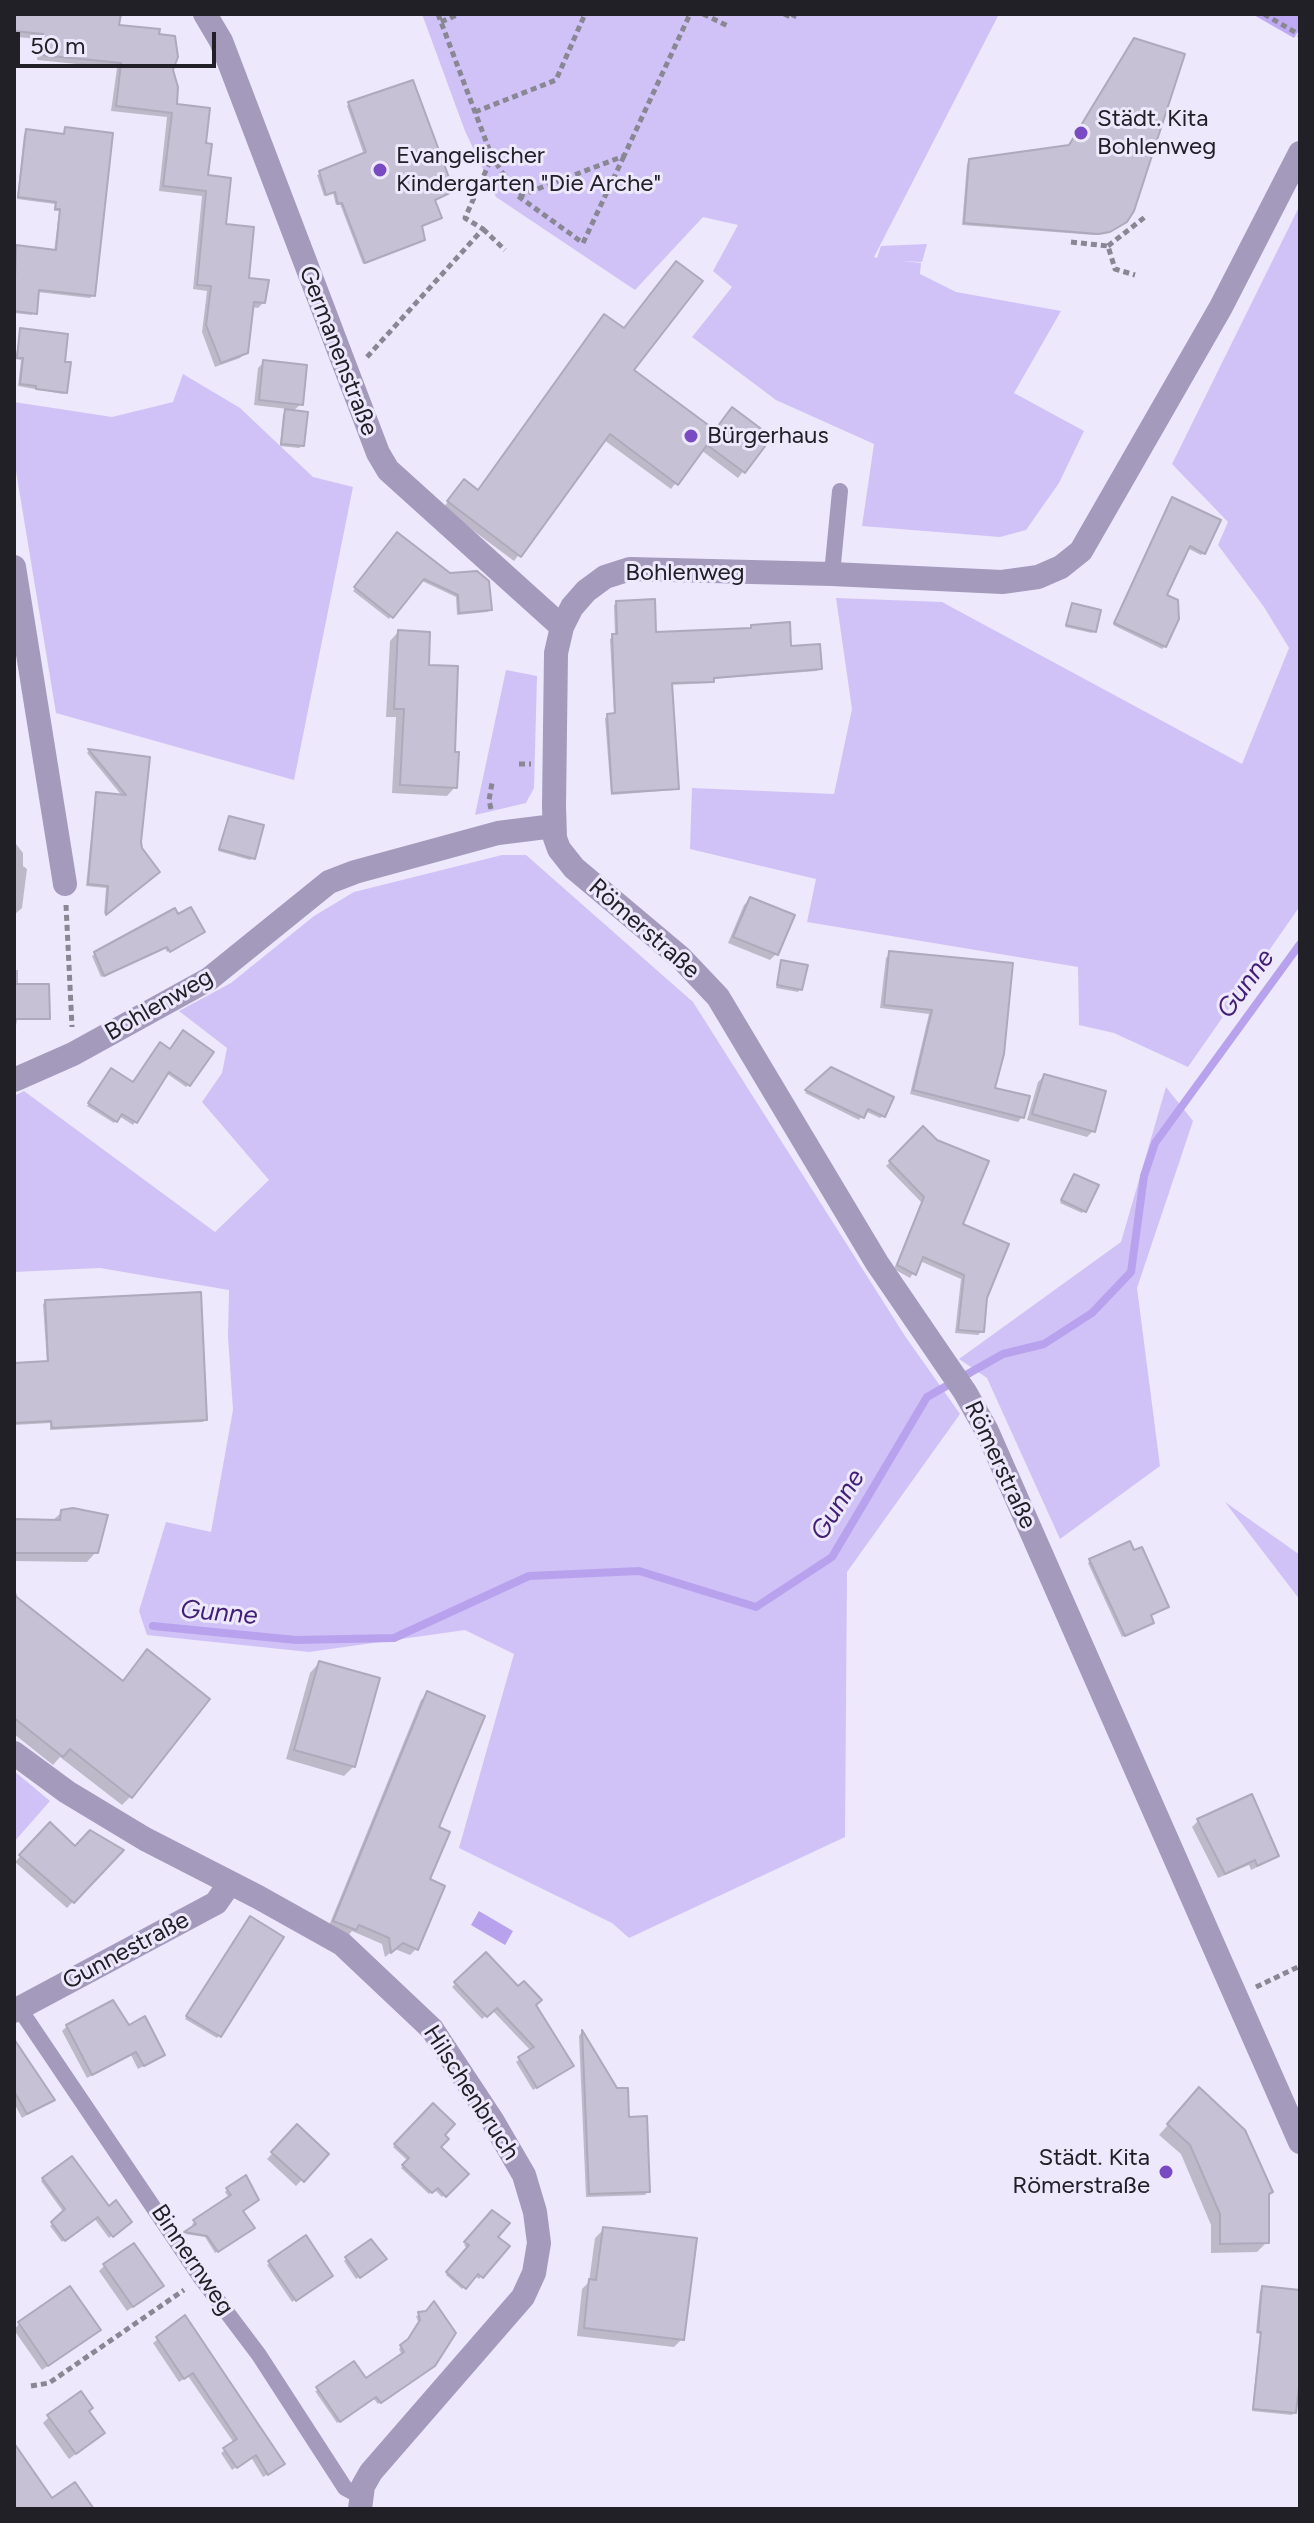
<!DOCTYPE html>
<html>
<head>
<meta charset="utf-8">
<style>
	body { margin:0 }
	#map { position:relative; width:1314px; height:2523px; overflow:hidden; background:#ede8fc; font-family:Figtree,sans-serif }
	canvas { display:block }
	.frame { position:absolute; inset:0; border:16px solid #222027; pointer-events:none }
	.scale { position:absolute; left:16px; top:32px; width:200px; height:36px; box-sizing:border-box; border:4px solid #222027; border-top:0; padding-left:10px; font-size:24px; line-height:28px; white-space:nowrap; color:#222027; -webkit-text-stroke:6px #ede8fc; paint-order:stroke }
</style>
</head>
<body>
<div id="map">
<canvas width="1314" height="2523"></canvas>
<div class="frame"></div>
<div class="scale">50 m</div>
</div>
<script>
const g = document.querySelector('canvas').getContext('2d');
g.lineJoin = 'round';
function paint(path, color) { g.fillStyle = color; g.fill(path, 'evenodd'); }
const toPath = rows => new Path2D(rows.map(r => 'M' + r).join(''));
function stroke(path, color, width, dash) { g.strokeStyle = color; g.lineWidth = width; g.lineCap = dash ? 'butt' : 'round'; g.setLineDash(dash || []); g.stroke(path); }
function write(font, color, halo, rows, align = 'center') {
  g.font = font + ' Figtree,sans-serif'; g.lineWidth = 6; g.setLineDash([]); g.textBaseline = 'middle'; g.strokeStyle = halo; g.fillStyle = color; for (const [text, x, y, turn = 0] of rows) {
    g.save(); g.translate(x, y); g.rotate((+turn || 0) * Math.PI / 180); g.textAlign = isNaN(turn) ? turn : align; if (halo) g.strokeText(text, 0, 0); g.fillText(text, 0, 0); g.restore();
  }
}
paint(toPath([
	[422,14,999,14,874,257,877,258,881,246,927,244,922,262,902,261,921,263,920,274,956,292,1061,311,1014,393,1084,431,1059,483,1026,530,1000,537,862,526,874,444,776,400,692,337,732,287,713,271,738,225,703,217,635,290,496,197,465,131],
	[1300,205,1300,906,1188,1067,1114,1033,1079,1025,1078,967,807,922,816,879,690,849,692,788,834,794,852,709,836,598,942,602,1242,764,1289,648,1264,607,1218,545,1228,522,1172,464],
	[183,374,240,408,313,477,353,487,294,780,56,713,14,459,14,402,112,417,173,402],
	[506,670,537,676,534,788,526,803,475,815],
	[502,855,526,855,693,1002,905,1336,960,1414,847,1572,845,1837,629,1938,612,1923,459,1848,514,1654,465,1630,309,1652,147,1635,139,1611,166,1522,211,1532,233,1410,228,1337,229,1290,100,1268,14,1272,14,1096,24,1091,215,1232,269,1180,202,1102,222,1073,227,1048,179,1011,231,983,314,916,354,892],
	[1166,1087,1193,1121,1137,1288,1160,1466,1060,1539,987,1378,959,1359,1121,1242],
	[1225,1502,1300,1555,1300,1600],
	[14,1771,50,1801,14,1842]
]), '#d0c2f7');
paint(toPath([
	[1252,14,1300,14,1300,29,1294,38]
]), '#c0aaf6');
paint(toPath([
	[479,1911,513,1931,505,1945,471,1925]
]), '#b8a2ee');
paint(toPath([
	[20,14,119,14,117,26,171,70,175,106,203,145,206,177,224,226,246,279,264,302,258,308,251,307,246,352,240,358,215,367,202,332,207,291,193,289,202,196,159,191,167,117,111,111,117,68,37,60,39,39,17,37],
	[349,103,433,200,440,218,420,227,420,242,363,264,340,204,336,205,333,193,324,196,317,175,364,155,347,106],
	[66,129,93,295,90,298,37,292,32,315,14,313,15,250,17,248,54,252,59,211,54,211,55,204,17,199,24,134,27,131,63,135],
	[970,161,1122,224,1105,234,1094,235,962,225,967,164],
	[21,330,63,363,65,392,63,394,18,386,21,360,15,359],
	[264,362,301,404,292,412,302,446,299,448,280,446,283,414,288,409,254,405,258,368],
	[631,371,714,432,769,437,738,478,701,450,671,489,604,440,514,561,443,508,459,488,477,492],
	[1170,502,1204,552,1201,555,1187,548,1165,596,1165,646,1162,649,1113,625],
	[397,534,490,610,487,612,457,615,456,597,420,580,389,619,353,591],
	[617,603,654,634,748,630,752,627,820,668,817,671,712,679,710,683,670,685,677,788,674,790,611,795,605,718,614,715,610,639,615,636,614,605],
	[1072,606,1095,631,1092,633,1065,627],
	[398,632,426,667,453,754,455,787,447,796,392,793,396,717,386,717,390,641],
	[89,751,148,759,140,849,157,871,104,914,106,888,86,886,95,797,97,794,123,797,87,753],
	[229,818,253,858,250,860,218,851],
	[14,837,16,844,23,853,23,866,27,869,22,908,15,914,14,924],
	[750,899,776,954,770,960,728,943,744,905],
	[178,917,200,934,167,952,165,948,101,977,92,956,95,954],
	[890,953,993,1090,1022,1117,1018,1122,910,1094,929,1014,880,1008,886,958],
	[782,962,800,989,798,992,776,988],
	[14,970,18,970,18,986,48,1018,45,1020,17,1020,15,1031],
	[158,1047,188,1085,186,1087,166,1073,133,1125,119,1116,114,1123,87,1106,109,1073,133,1084],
	[831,1069,883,1116,880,1118,865,1111,859,1120,805,1093],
	[1044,1076,1093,1131,1087,1137,1027,1120,1038,1082],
	[923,1129,985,1298,982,1331,978,1335,955,1333,961,1279,920,1261,910,1278,894,1269,921,1202,886,1166],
	[1072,1178,1084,1211,1082,1213,1060,1203],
	[46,1302,205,1420,203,1422,50,1430,50,1423,14,1425,14,1365,47,1363,43,1304],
	[62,1512,96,1552,87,1562,14,1561,14,1521,52,1521],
	[1090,1561,1149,1615,1152,1623,1149,1625,1122,1637,1088,1563],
	[14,1587,20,1603,122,1682,138,1661,131,1796,122,1805,60,1757,53,1765,14,1734],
	[319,1663,354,1766,344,1776,286,1759,310,1673],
	[428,1693,437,1828,417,1948,410,1955,395,1949,385,1957,382,1944,352,1931,348,1936,328,1928,421,1700],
	[1198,1821,1276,1855,1270,1861,1251,1870,1249,1865,1218,1878,1192,1827],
	[50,1825,75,1848,121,1851,67,1908,15,1862],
	[248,1921,219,2035,217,2038,185,2019],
	[486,1955,534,2005,568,2069,533,2090,516,2062,531,2051,492,2010,482,2019,452,1987],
	[67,2026,128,2028,157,2059,138,2069,131,2055,87,2078,62,2031],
	[581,2033,616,2090,627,2119,648,2191,645,2195,586,2197,579,2036],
	[14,2053,52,2100,22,2118,14,2103],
	[1190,2100,1271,2192,1267,2196,1267,2242,1257,2252,1211,2253,1211,2225,1181,2154,1159,2135],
	[433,2105,442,2135,438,2147,466,2174,442,2197,434,2189,429,2194,401,2168,408,2161,393,2147],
	[297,2127,326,2154,296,2186,267,2159],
	[43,2179,130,2221,109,2238,94,2218,62,2242,50,2226,64,2213,41,2181],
	[228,2189,250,2230,215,2253,205,2237,185,2234,194,2227,192,2224,195,2222,229,2198,225,2192],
	[492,2212,495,2237,507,2247,479,2279,475,2276,462,2289,446,2275,468,2249,464,2245],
	[604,2229,682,2339,674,2347,577,2336,582,2289,589,2282,595,2238],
	[347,2258,382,2261,356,2279,344,2261],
	[270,2263,328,2278,292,2302,267,2265],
	[105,2265,156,2291,127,2311,99,2271],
	[1262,2288,1300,2292,1300,2360,1294,2412,1292,2415,1252,2411,1260,2334,1256,2333,1260,2291],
	[426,2313,430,2368,378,2404,373,2398,337,2423,315,2391,365,2380,402,2355,399,2349,408,2342,419,2324,416,2316],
	[185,2318,279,2468,263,2477,251,2457,232,2470,221,2453,234,2443,188,2376,179,2382,153,2343],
	[19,2324,92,2335,42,2370,14,2330],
	[87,2411,97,2438,69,2459,43,2423,49,2417]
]), '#0003');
stroke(toPath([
	[153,1626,296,1640,394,1638,529,1576,639,1571,756,1607,832,1557,927,1397,1003,1354,1044,1344,1092,1313,1131,1272,1144,1176,1155,1143,1300,944]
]), '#b8a2ee', 8);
const building = toPath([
	[14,14,121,14,119,25,160,29,159,34,175,36,178,57,173,70,178,87,177,104,210,108,206,143,212,144,208,175,231,178,226,224,254,227,249,278,269,280,265,303,254,302,248,353,221,363,206,325,211,286,197,285,206,191,163,186,172,113,116,106,121,63,41,55,43,34,14,31,14,14],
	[1134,38,1185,54,1134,211,1127,222,1110,232,1098,234,964,223,969,159,1069,145,1134,38],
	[413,80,454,191,435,200,442,218,422,226,425,240,365,263,342,203,338,204,335,192,326,195,319,171,366,152,348,102,413,80],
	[65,127,113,133,95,296,39,290,37,314,14,311,16,245,56,250,60,209,55,209,56,202,18,197,26,129,64,134,65,127],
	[676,261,703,281,634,370,715,430,732,407,772,437,745,473,707,445,678,485,610,434,521,557,447,501,464,479,478,490,604,314,624,328,676,261],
	[20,328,68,334,65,362,71,362,67,393,36,389,36,386,20,384,23,358,17,358,20,328],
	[263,360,307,365,303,405,259,400,263,360],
	[285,409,308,412,304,446,281,444,285,409],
	[1172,497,1221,520,1205,554,1190,546,1167,595,1178,600,1179,619,1166,647,1114,623,1172,497],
	[397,532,450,573,477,571,489,581,492,610,459,613,458,595,424,579,393,618,354,587,397,532],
	[655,599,656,632,751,628,751,625,790,622,791,646,820,644,822,669,714,678,714,682,672,683,679,789,612,793,607,714,615,713,612,634,617,634,616,601,655,599],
	[1072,603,1101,610,1096,632,1066,625,1072,603],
	[398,630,430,632,429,665,458,666,455,752,459,752,457,788,400,785,404,709,394,709,398,630],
	[88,749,150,757,141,842,142,848,160,872,106,915,108,886,88,884,96,792,126,795,88,749],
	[229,816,264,825,255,859,219,849,229,816],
	[750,897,795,915,778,955,733,937,750,897],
	[191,907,205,932,170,952,167,947,104,976,94,952,175,908,178,914,191,907],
	[889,951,1013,963,1004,1054,995,1088,1030,1096,1024,1118,913,1090,932,1010,884,1005,889,951],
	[781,960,808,965,802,990,777,985,781,960],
	[14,984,49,984,50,1019,14,1019,14,984],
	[183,1030,214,1052,190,1086,169,1072,137,1123,122,1114,117,1122,88,1103,111,1068,133,1082,160,1042,170,1049,183,1030],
	[831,1067,894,1097,885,1117,868,1109,864,1118,805,1090,831,1067],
	[1044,1074,1106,1091,1095,1132,1032,1114,1044,1074],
	[923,1126,937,1140,989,1161,963,1224,1009,1244,987,1298,984,1332,958,1330,964,1275,923,1257,916,1275,897,1265,924,1197,889,1161,923,1126],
	[1074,1174,1099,1185,1086,1212,1061,1200,1074,1174],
	[201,1292,207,1420,52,1428,51,1421,14,1423,14,1363,48,1361,45,1300,201,1292],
	[73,1508,108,1515,98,1553,14,1553,14,1519,60,1520,61,1510,73,1508],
	[1130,1541,1134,1550,1142,1547,1169,1607,1151,1615,1154,1623,1125,1636,1089,1559,1130,1541],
	[14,1595,123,1681,147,1649,210,1699,132,1798,70,1749,63,1757,14,1718,14,1595],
	[319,1661,380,1678,355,1767,294,1750,319,1661],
	[427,1691,485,1716,439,1827,450,1832,430,1879,445,1886,418,1950,403,1943,391,1953,389,1938,359,1925,356,1930,333,1921,427,1691],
	[1252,1794,1279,1856,1257,1866,1255,1860,1225,1874,1197,1819,1252,1794],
	[50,1822,75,1846,90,1830,124,1850,74,1903,19,1855,50,1822],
	[250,1916,284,1937,221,2037,186,2016,250,1916],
	[486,1952,518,1986,524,1981,542,2000,536,2005,574,2066,537,2088,518,2057,534,2047,497,2008,487,2017,454,1982,486,1952],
	[113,2000,129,2025,145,2016,165,2055,144,2066,136,2052,92,2075,66,2025,113,2000],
	[582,2030,617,2088,628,2088,629,2117,647,2116,650,2192,589,2194,582,2030],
	[14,2039,55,2100,27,2114,14,2091,14,2039],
	[1199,2087,1245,2130,1273,2192,1269,2194,1269,2243,1220,2244,1220,2214,1190,2145,1167,2124,1199,2087],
	[433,2103,455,2124,445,2135,449,2139,441,2147,469,2174,446,2197,438,2188,432,2193,402,2165,409,2158,394,2144,433,2103],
	[297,2124,329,2154,304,2182,271,2152,297,2124],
	[72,2156,109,2206,116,2200,132,2222,113,2237,98,2217,65,2241,51,2222,65,2209,42,2178,72,2156],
	[246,2175,259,2200,243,2211,255,2228,218,2252,207,2236,184,2232,196,2224,193,2220,231,2195,226,2188,246,2175],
	[492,2210,510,2223,498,2237,510,2246,483,2278,478,2274,466,2289,446,2272,469,2245,464,2242,492,2210],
	[603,2227,697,2238,684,2340,584,2328,589,2279,596,2280,603,2227],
	[306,2235,333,2276,296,2301,268,2261,306,2235],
	[371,2239,387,2259,360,2278,345,2257,371,2239],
	[134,2243,164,2286,133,2307,103,2264,134,2243],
	[70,2286,101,2330,48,2366,18,2322,70,2286],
	[1262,2286,1300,2290,1300,2378,1296,2413,1253,2409,1261,2332,1258,2332,1262,2286],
	[434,2301,456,2333,435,2366,381,2403,376,2397,340,2422,316,2387,354,2361,366,2378,404,2352,400,2345,408,2339,420,2320,418,2312,426,2311,434,2301],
	[185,2315,285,2464,268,2475,256,2455,237,2468,223,2448,237,2439,193,2373,184,2379,156,2337,185,2315],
	[81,2391,93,2408,89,2411,105,2433,76,2454,47,2415,81,2391],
	[14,2443,52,2498,75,2482,94,2509,14,2509,14,2443]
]);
paint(building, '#c6c1d4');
stroke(building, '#aea9bb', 2);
stroke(toPath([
	[438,14,492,157,518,196,583,243,624,156],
	[703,14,728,26],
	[784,14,793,18,795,14],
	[1264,14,1300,35],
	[441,22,459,14],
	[475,112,556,80,585,14],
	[519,196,624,156,690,14],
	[483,229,505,250],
	[1071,242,1108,246,1115,269,1135,275],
	[1108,246,1145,217],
	[367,357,483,229,465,218,492,157],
	[519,764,531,764],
	[491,809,489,800,492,783],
	[66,905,72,1027],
	[1256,1987,1300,1966],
	[31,2386,49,2383,184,2290]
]), '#8a8794', 5, [6, 4]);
stroke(toPath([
	[832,574,840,491],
	[19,2008,201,2278,259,2355,345,2488,360,2496]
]), '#a39abc', 16);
stroke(toPath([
	[205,14,221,41,378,453,388,470,562,627],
	[1300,153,1221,307,1081,551,1061,567,1038,577,1002,582,832,574,630,569,605,577,586,591,572,607,562,627,556,653,554,806,555,838,559,849,574,868,681,958,718,997,877,1263,965,1392,987,1431,1300,2142],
	[14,567,65,884],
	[14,1080,73,1054,209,979,329,882,355,872,498,833,554,826],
	[14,1753,67,1792,145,1839,258,1897,342,1944,432,2029,492,2120,524,2175,535,2212,539,2243,534,2273,523,2297,371,2472,363,2486,360,2509],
	[14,2011,216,1903,230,1883]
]), '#a39abc', 24);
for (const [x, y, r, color] of [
	[1081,133,8,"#784bc3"],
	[380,170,8,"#784bc3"],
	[691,436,8,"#784bc3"],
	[1166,2172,8,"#784bc3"]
]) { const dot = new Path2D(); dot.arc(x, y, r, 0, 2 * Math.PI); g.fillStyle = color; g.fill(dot); stroke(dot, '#ede8fc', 3); }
write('24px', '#222027', '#ede8fc', [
	["Städt. Kita",1097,119],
	["Bohlenweg",1097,147],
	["Evangelischer",396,156],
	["Kindergarten \"Die Arche\"",396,184],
	["Bürgerhaus",707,436],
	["Städt. Kita",1150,2158,"right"],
	["Römerstraße",1150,2186,"right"]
], 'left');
write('24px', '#222027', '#ede8fc', [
	["Germanenstraße",338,351,69],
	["Bohlenweg",685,573],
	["Römerstraße",644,929,41],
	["Bohlenweg",159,1005,-30],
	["Römerstraße",1000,1465,65],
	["Gunnestraße",126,1951,-28],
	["Hilschenbruch",471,2093,57],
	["Binnernweg",192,2260,56]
]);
write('italic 26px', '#421f75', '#ede8fc', [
	["Gunne",1246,984,-54],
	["Gunne",838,1505,-58],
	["Gunne",219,1613,5]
]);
</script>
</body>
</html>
